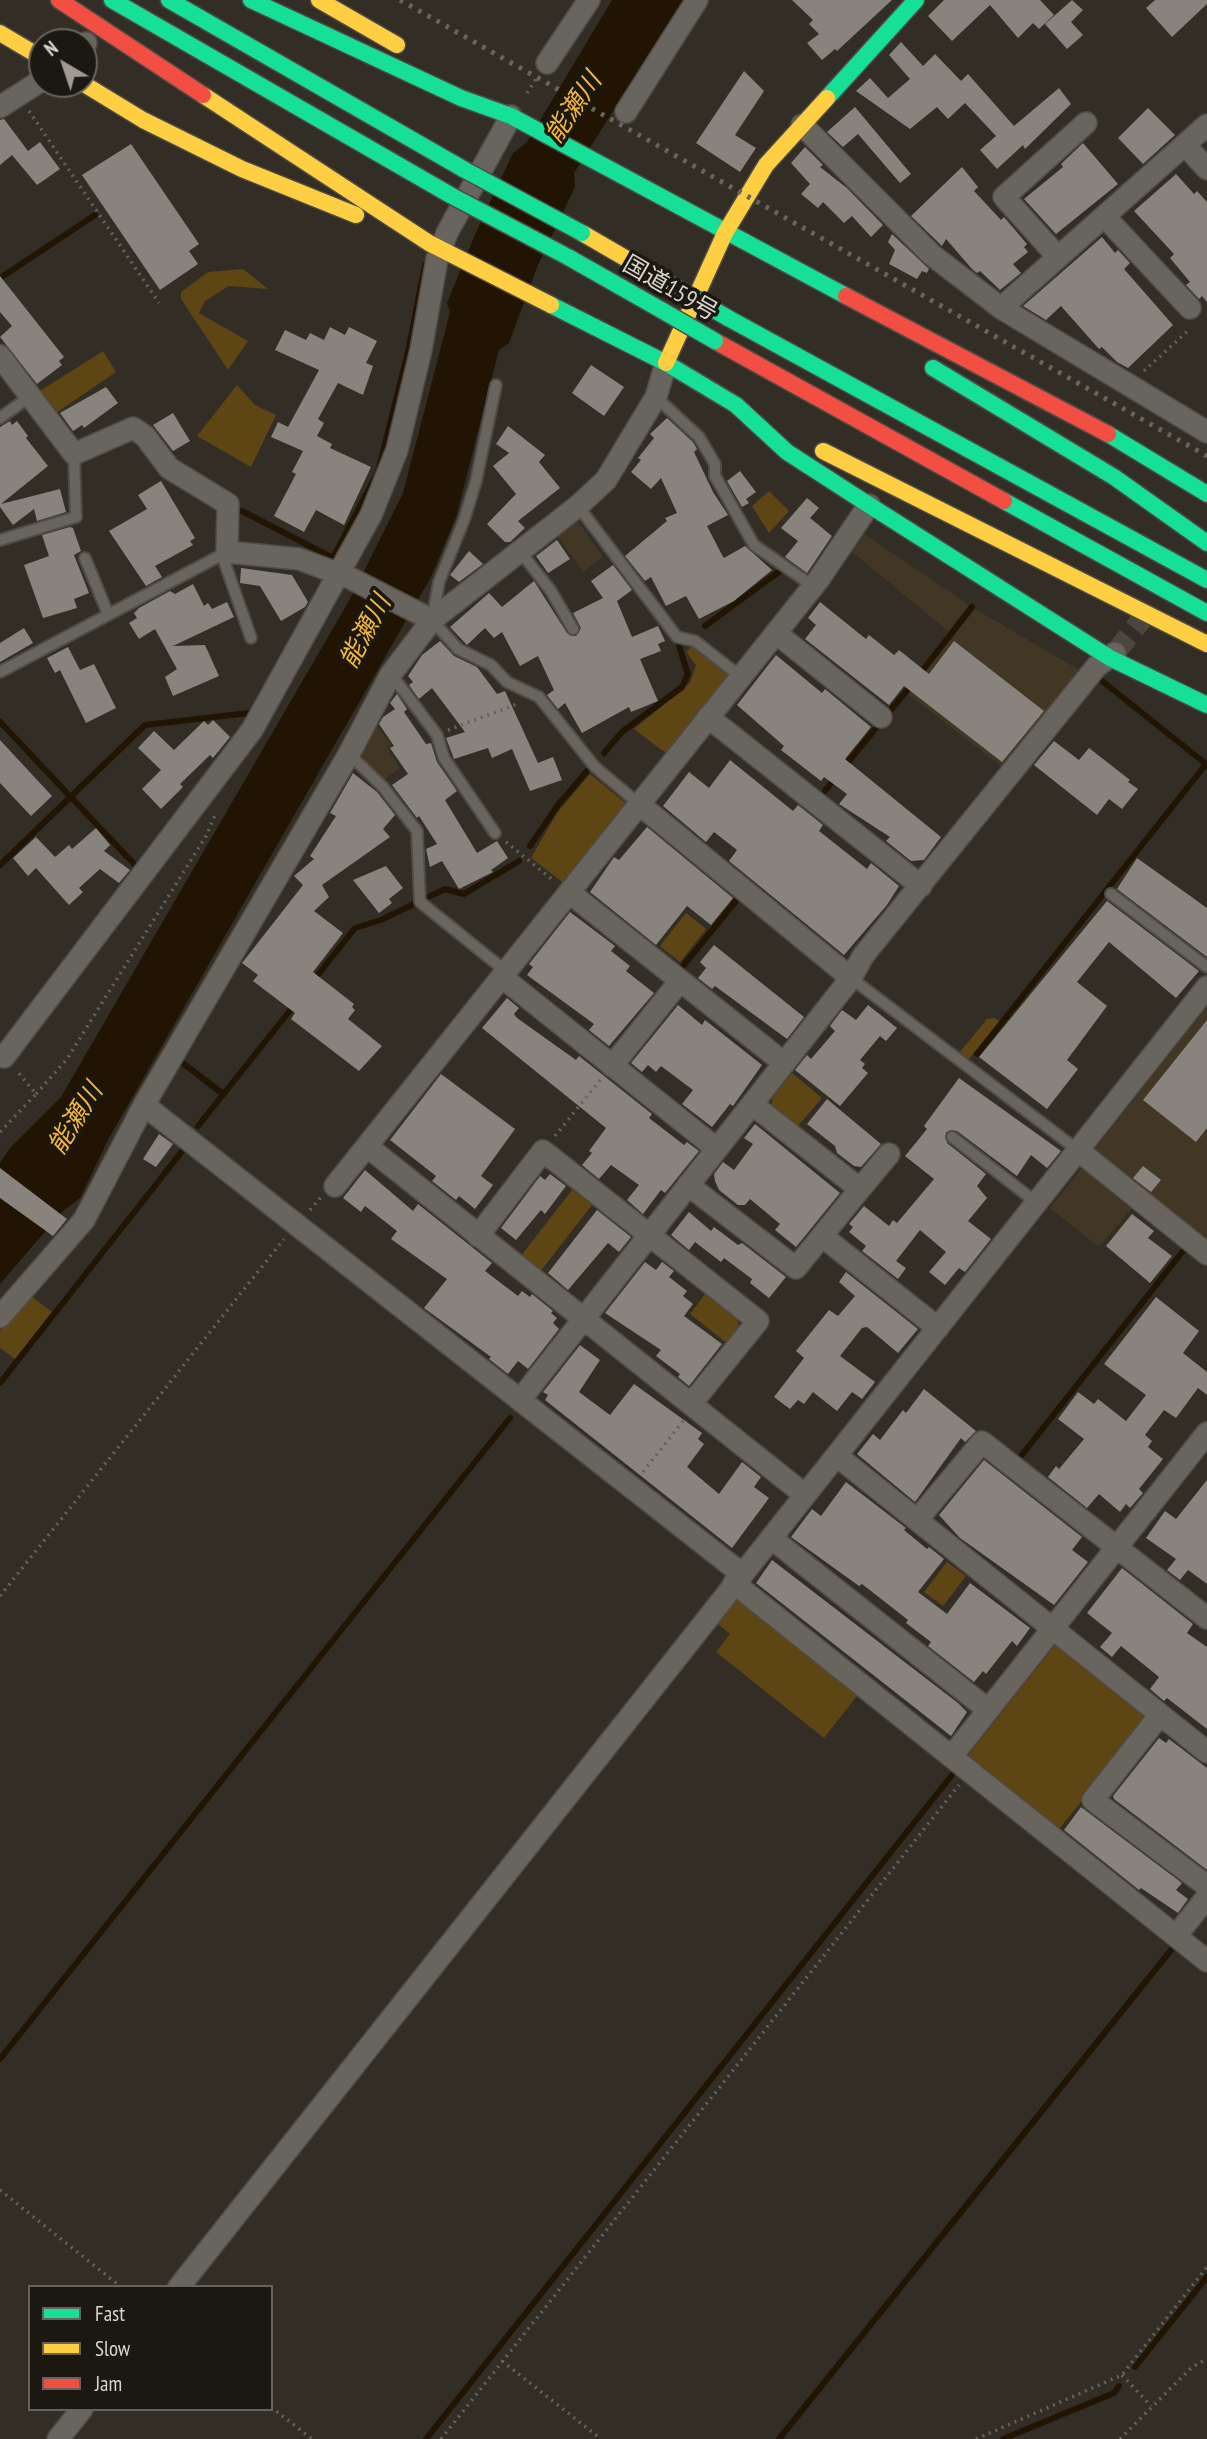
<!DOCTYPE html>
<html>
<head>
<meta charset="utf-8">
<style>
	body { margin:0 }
	#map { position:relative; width:1207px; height:2439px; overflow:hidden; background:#322e26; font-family:"PT Sans Narrow",sans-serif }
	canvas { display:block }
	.legend { position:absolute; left:28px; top:2285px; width:245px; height:126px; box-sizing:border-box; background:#1b1811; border:2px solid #67635c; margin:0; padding:9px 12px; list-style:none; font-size:21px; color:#dad4cc }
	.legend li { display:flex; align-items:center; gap:14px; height:35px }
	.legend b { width:35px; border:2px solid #67635c }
	.north { position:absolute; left:28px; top:28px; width:70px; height:70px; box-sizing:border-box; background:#1b1811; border:2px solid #67635c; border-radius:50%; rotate:321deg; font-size:19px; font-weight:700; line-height:28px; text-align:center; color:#dad4cc }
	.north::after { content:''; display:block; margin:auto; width:24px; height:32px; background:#9f9a92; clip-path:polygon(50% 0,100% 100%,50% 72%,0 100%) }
</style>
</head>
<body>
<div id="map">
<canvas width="1207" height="2439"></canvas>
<ul class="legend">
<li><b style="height:9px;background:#16e098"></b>Fast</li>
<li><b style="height:9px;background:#ffcf43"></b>Slow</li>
<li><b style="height:9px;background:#f24e42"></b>Jam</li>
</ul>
<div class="north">N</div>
</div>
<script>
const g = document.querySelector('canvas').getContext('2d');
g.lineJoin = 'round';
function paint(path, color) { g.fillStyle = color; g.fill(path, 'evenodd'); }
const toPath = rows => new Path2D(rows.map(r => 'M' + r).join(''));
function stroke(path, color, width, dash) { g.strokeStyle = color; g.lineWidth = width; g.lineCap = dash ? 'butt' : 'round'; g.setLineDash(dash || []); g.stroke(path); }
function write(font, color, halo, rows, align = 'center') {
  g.font = font + ' "PT Sans Narrow","Noto Sans JP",sans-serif'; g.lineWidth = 7; g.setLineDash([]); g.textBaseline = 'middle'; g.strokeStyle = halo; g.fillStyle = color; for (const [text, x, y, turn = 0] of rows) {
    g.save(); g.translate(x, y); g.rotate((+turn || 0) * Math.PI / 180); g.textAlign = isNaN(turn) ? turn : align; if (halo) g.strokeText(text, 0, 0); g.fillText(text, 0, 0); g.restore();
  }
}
paint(toPath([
	[576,519,603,557,583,572,555,533],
	[864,534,969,605,948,631,851,551],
	[975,609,1081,671,1004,768,908,694],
	[373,721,391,744,387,747,400,768,382,781,356,750],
	[1207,1006,1207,1243,1093,1152],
	[1082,1168,1131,1209,1099,1247,1050,1208]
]), '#423724');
paint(toPath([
	[243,269,268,289,229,286,205,301,199,313,248,341,228,370,181,299,181,292,208,272],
	[103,351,116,372,53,415,37,393],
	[237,385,255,405,276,415,251,467,197,436],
	[769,491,789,511,769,533,752,506],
	[692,646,729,674,667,754,634,729,690,683,696,665,686,652],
	[590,774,627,804,565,884,531,858,557,813],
	[686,913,706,929,680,962,660,946],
	[993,1018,1000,1021,969,1059,960,1052,987,1019],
	[792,1073,822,1098,796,1128,772,1107,772,1097],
	[572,1190,592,1205,540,1272,520,1257],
	[706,1293,738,1319,739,1329,728,1344,690,1314],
	[31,1296,52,1312,15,1359,0,1348,0,1331],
	[947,1562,966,1576,943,1606,924,1592],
	[737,1598,860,1692,824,1738,716,1652,730,1634,717,1623],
	[1055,1645,1143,1715,1142,1725,1057,1832,966,1758]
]), '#5e4514');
paint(toPath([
	[612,0,683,0,574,173,575,187,537,267,509,343,499,350,456,517,431,577,109,1138,80,1198,63,1211,0,1284,0,1163,10,1148,61,1097,350,599,403,493,450,312,447,303,477,230,513,153,527,142]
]), '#211403');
stroke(toPath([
	[0,278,95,215],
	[242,511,333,558,378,472,408,352,425,265],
	[705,626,780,571],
	[919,675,972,607],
	[0,722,136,866],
	[604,753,622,732,682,687,688,674,679,646],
	[844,767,913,683],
	[825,791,835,778],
	[530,846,558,805,587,771],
	[0,865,145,725,249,713],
	[683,966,736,901],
	[313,981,355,928,381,920,445,889,464,894,519,861],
	[977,1054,1206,764,1102,681],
	[184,1064,223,1094],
	[198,1126,296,1003],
	[0,1383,183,1150],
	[1021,1456,1183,1251],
	[0,2059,510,1418],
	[1135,2367,1207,2277],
	[426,2439,952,1775],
	[779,2439,1175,1945],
	[1003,2439,1114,2393,1119,2386]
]), '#211403', 6);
paint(toPath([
	[792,0,892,0,837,51,835,49,822,60,807,43,819,34,809,24,813,20],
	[944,0,1040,0,1054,15,1039,29,1033,23,1018,38,990,5,952,41,928,16],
	[1072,0,1083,10,1071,22,1083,35,1067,49,1045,24],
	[1155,0,1207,0,1207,4,1172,37,1146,8],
	[901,42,923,66,935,54,961,81,968,74,1014,126,1059,88,1071,104,1025,149,1023,145,997,169,980,150,996,136,965,103,948,119,937,107,910,129,856,91,870,78,888,98,910,79,889,55],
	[744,71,764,91,735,135,756,148,740,172,696,143],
	[855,107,911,174,900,183,858,134,843,147,827,132],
	[1148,108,1175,135,1143,164,1118,138],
	[4,119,28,151,40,142,60,169,37,185,12,155,0,165,0,120],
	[1083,143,1118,184,1056,234,1024,199,1063,167,1061,164],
	[131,144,199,244,189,251,198,264,160,290,82,175],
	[805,147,823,165,820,167,847,188,883,225,871,237,852,216,844,223,823,202,818,208,801,194,810,184,791,163],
	[962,167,978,187,974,191,1001,220,1004,217,1027,244,1024,247,1028,252,1013,264,1021,273,1000,290,980,271,977,273,972,269,946,239,942,246,911,216],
	[1176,174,1194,194,1197,191,1207,202,1207,302,1202,296,1199,299,1186,285,1190,282,1170,258,1174,254,1134,211],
	[892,234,929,269,927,273,922,271,917,279,889,264,895,250,888,242],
	[1102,237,1115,253,1118,250,1130,263,1124,269,1173,325,1128,368,1117,362,1102,347,1099,349,1061,306,1046,320,1023,306],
	[0,276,64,357,59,361,62,365,37,384,0,337,12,326,0,312],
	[330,327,345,335,349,327,377,341,366,363,373,366,363,395,338,383,318,419,324,423,317,436,332,444,330,448,371,467,344,525,316,510,304,532,274,516,296,474,292,472,303,451,271,437,278,422,288,427,319,370,275,350,285,330,306,340,310,333,324,340],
	[591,365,624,387,604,416,572,393],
	[106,387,118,403,84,428,82,425,73,431,60,413],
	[173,413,190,441,173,451,153,425],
	[667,418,693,442,697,449,694,452,713,492,728,515,707,526,722,555,724,558,745,546,772,570,734,601,699,619,686,596,666,606,651,577,645,581,625,556,667,521,665,518,677,513,661,478,651,489,631,472,641,460,638,458,654,438,650,434],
	[10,421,12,425,17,421,28,436,26,438,48,466,1,504,60,489,66,512,37,521,34,509,13,525,0,507,0,427],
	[508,426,545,455,539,462,560,488,518,521,525,528,510,542,505,542,487,524,516,494,493,466,509,453,496,444],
	[740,471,756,492,746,499,749,503,742,507,727,481],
	[161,481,195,538,190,541,193,545,155,566,162,577,146,586,109,531,147,509,138,495],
	[807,498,819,508,810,518,832,536,807,573,785,557,798,541,781,528],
	[70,527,73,528,81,551,74,555,89,593,74,599,77,608,43,618,24,565,49,556,42,535],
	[557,540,570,559,548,573,536,556],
	[469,551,483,564,459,582,450,575],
	[613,565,632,590,617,601,632,637,658,626,665,641,658,644,661,651,640,659,658,701,631,712,629,707,582,733,565,703,558,709,547,695,554,690,538,656,520,666,502,632,494,638,485,628,467,645,450,627,489,593,502,607,534,581,567,633,576,636,581,628,573,613,603,598,591,581],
	[241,568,292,575,308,602,305,607,281,621,260,586,240,583],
	[193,584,204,606,208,603,212,609,227,602,234,617,173,646,205,645,219,676,173,696,165,677,177,669,155,629,139,639,129,623,137,618,134,613,139,608,170,591,175,594],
	[820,602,866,639,869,635,894,655,899,650,929,674,954,641,1044,711,1002,762,904,686,889,705,805,639,816,625,808,618],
	[24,628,33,643,0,662,0,643],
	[440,641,454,656,477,667,497,694,505,691,538,763,553,757,562,780,530,791,512,749,492,758,488,748,454,759,446,738,465,732,432,688,419,699,409,685,413,682,408,676,422,655],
	[68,647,80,670,94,664,116,708,86,723,60,670,55,673,47,658],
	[776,655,822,693,825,689,871,727,845,759,941,837,924,860,911,861,886,841,890,837,839,804,847,794,824,777,821,781,781,750,784,746,737,705],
	[397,694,407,709,404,712,426,744,431,743,437,762,457,791,445,800,477,853,497,841,508,858,491,870,493,872,459,889,442,861,430,867,426,849,437,844,419,816,417,818,392,785,408,774,390,748,394,746,379,724,383,717,395,709,390,703],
	[213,720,230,737,213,758,210,755,180,784,183,787,161,809,142,789,161,770,138,748,154,731,174,750,204,721,208,725],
	[0,740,52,796,31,816,0,783],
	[1054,741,1079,760,1089,748,1130,780,1128,782,1138,789,1122,809,1109,799,1097,815,1034,765],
	[730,760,793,811,798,805,823,825,819,831,867,869,871,863,899,886,887,905,844,955,729,861,737,850,714,832,706,842,663,806,689,772,709,788],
	[353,773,377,792,395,815,383,829,390,837,322,885,329,897,314,911,343,933,313,972,354,1004,352,1007,355,1010,348,1019,382,1046,359,1071,291,1019,295,1013,253,981,258,975,242,963,303,885,294,876,314,859,310,856,336,816,330,813],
	[647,827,733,898,711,925,687,906,656,945,590,892,614,857,619,860],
	[96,828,110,845,104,851,130,870,119,883,100,869,79,888,83,892,69,905,36,868,28,876,13,858,36,837,55,857,69,845,72,849],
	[1137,858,1207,908,1207,957,1117,889],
	[386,866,403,888,389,899,392,903,379,913,353,880],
	[1107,901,1199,971,1176,998,1109,942,1077,982,1107,1006,1067,1060,1078,1069,1047,1109,979,1057],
	[570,912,615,946,611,951,630,966,626,971,654,993,609,1046,589,1030,594,1024,527,975,533,967,529,964],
	[714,945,804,1017,787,1039,715,986,712,989,698,978,706,968,700,962],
	[507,998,519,1008,514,1014,517,1018,576,1060,579,1056,652,1114,649,1118,684,1145,687,1142,699,1151,665,1193,661,1190,643,1214,627,1200,639,1185,611,1165,599,1179,582,1165,592,1153,589,1151,606,1128,482,1028],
	[678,1005,702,1025,705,1020,762,1065,733,1106,730,1104,712,1127,682,1104,693,1090,661,1066,656,1072,648,1065,642,1072,631,1063],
	[868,1005,897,1028,886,1041,880,1036,860,1060,865,1064,862,1068,868,1073,840,1106,795,1070,807,1055,811,1059,835,1031,830,1026,842,1010,856,1020],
	[1207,1020,1207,1128,1196,1142,1143,1100],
	[441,1074,515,1129,481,1176,493,1185,475,1209,459,1196,456,1200,432,1181,436,1176,390,1140],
	[959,1078,1061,1151,1047,1168,1031,1155,1017,1176,957,1131,946,1132,947,1143,986,1174,977,1186,987,1198,968,1221,991,1239,965,1272,959,1268,945,1285,929,1272,946,1252,920,1230,896,1261,906,1268,898,1279,862,1251,866,1246,849,1232,853,1227,849,1224,864,1206,889,1226,893,1220,897,1223,934,1179,905,1156,927,1129,924,1126],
	[827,1099,881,1144,861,1167,854,1166,837,1153,835,1146,807,1124],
	[755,1124,840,1193,796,1247,775,1230,780,1224,750,1199,745,1205,738,1205,719,1190,715,1181,714,1174,723,1162,734,1170,753,1144,744,1138],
	[159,1134,173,1144,156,1167,143,1159],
	[1143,1166,1161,1180,1151,1192,1133,1178],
	[0,1168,67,1219,53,1236,0,1198],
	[365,1170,413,1211,418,1204,492,1263,485,1271,518,1296,522,1291,530,1297,532,1294,553,1311,551,1313,557,1318,553,1323,559,1329,528,1369,518,1361,508,1374,489,1359,491,1357,424,1308,447,1279,391,1239,397,1231,365,1206,361,1212,343,1198],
	[550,1174,566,1186,545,1214,541,1210,516,1240,501,1228,540,1176,545,1180],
	[597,1210,631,1237,619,1252,608,1243,568,1290,548,1273],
	[689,1212,711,1231,714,1227,738,1245,742,1243,786,1277,769,1298,750,1283,752,1279,724,1258,721,1262,695,1242,689,1250,671,1235],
	[1132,1214,1154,1231,1148,1238,1172,1256,1150,1283,1106,1246],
	[645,1262,656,1270,662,1262,674,1271,669,1277,687,1291,683,1296,693,1304,684,1316,722,1344,689,1386,678,1377,680,1374,656,1356,661,1350,605,1313],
	[846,1272,918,1329,898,1353,867,1327,862,1328,840,1356,875,1382,862,1399,852,1392,837,1411,813,1392,804,1404,798,1400,790,1409,774,1397,804,1358,796,1351,829,1310,838,1316,855,1296,839,1282],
	[1156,1297,1199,1331,1183,1353,1207,1372,1207,1395,1198,1388,1176,1418,1164,1410,1145,1435,1152,1441,1148,1447,1163,1459,1139,1489,1143,1493,1130,1508,1126,1504,1120,1512,1099,1494,1087,1508,1048,1477,1056,1466,1059,1469,1084,1439,1058,1419,1078,1392,1094,1404,1098,1399,1126,1421,1146,1395,1104,1364],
	[580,1345,600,1360,579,1392,610,1415,634,1384,702,1433,698,1439,704,1444,687,1467,719,1494,742,1462,761,1477,754,1487,769,1498,732,1548,545,1400,548,1395,543,1392],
	[924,1389,976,1431,965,1442,961,1438,915,1502,857,1454,873,1434,880,1440,903,1410,906,1413],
	[984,1460,1082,1537,1072,1550,1088,1562,1054,1605,960,1538,939,1515],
	[1207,1480,1207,1584,1188,1570,1180,1580,1167,1570,1176,1559,1146,1538,1165,1511,1176,1519],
	[846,1482,906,1528,904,1530,927,1549,929,1547,944,1559,918,1592,947,1614,970,1583,1030,1628,1017,1646,1012,1641,986,1674,983,1671,974,1682,928,1646,931,1642,906,1623,908,1620,862,1584,859,1586,791,1537,812,1509,821,1516],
	[772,1560,958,1703,967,1712,951,1736,756,1583],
	[1122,1568,1193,1624,1187,1633,1207,1647,1207,1729,1167,1698,1164,1701,1150,1689,1159,1677,1121,1646,1112,1657,1100,1647,1112,1633,1087,1613],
	[1159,1738,1166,1743,1169,1739,1207,1768,1207,1870,1114,1799,1113,1796],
	[1081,1807,1182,1883,1176,1890,1188,1899,1178,1913,1141,1888,1139,1890,1064,1830]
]), '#88847d');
stroke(toPath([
	[1115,653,1151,608]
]), '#4b473f', 21, [21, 10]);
const lane = toPath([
	[496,385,476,481,464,520,439,582,432,620,458,649,491,665,507,682,539,697,595,767,639,804],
	[656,397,699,437,715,464,715,476,754,545,813,586],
	[0,418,29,397],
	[578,506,677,637,695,641,741,677],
	[0,540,76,517,74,454],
	[519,550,551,591,573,629],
	[222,555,251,638],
	[85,558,108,614],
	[0,672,227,552],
	[391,674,437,735,444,758,495,833],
	[349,754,383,787,417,831,420,902,508,973],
	[1111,894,1207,967],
	[851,978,1079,1151],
	[952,1137,1037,1203]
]);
const street = toPath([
	[84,45,86,43],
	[547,63,589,0],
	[0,107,42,80],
	[626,112,697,0],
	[802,125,932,255,1001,308,1207,125],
	[1185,145,1207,169],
	[1105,217,1190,308],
	[1058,257,1004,197,1086,123],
	[1001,308,1207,432],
	[0,356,74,454,133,428,145,436,169,468,228,504,227,552,299,559,350,578,432,620],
	[776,633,881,717],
	[708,717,921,886],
	[639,804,851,978],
	[570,893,784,1063],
	[503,978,717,1149],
	[4,1057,252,730,371,515,397,450,421,350,437,259,447,233,511,116],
	[612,1066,680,981],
	[144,1105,742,1574],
	[368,1147,805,1495],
	[1079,1151,1207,1254],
	[688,1185,796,1268,860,1189,752,1104],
	[335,1186,819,579,869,505],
	[860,1189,889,1154],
	[478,1236,543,1151,758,1321,691,1404],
	[822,1236,938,1328],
	[0,1317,84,1220,144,1105,349,754,391,674,432,620,578,506,606,480,656,397,666,363],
	[520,1400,851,978,863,956,1097,666,1115,653],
	[837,1456,1207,1752],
	[917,1520,982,1442,1207,1618],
	[771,1538,987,1709],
	[734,1583,1207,1961],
	[1160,1715,1093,1800,1207,1886],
	[952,1756,1207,1433],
	[1176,1936,1207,1897],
	[179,2287,1207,987],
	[58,2439,82,2409]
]);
const fast = toPath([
	[112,0,452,196],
	[169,0,465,170],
	[251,0,461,98,511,116,846,296],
	[827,98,916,0],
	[568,257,663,311],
	[551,305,666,363,736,405,787,452,869,505,1110,658,1207,705],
	[728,318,1207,580],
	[933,368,1114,477,1207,543],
	[1108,434,1207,494],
	[1004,501,1207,613]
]);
const slow = toPath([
	[319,0,397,45],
	[0,33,42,58],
	[84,84,143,120,242,169,356,215],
	[203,95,429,243,551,305],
	[582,233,675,287],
	[666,363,725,233,766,165,827,98],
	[823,451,1207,644]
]);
const jam = toPath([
	[59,0,203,95],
	[846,296,1108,434],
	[715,341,1004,501]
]);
stroke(lane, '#504b45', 14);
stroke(street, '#504b45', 24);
stroke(fast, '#504b45', 19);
stroke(slow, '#504b45', 19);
stroke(jam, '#504b45', 19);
stroke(toPath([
	[527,93,536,79],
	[29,111,159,303],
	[1144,371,1190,329],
	[448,730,520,703],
	[506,842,554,881],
	[36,1094,67,1059,206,836,216,813],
	[0,1132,36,1094,17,1071],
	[555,1136,601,1079],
	[310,1210,321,1197],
	[643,1472,684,1420],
	[0,1596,284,1239],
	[0,2190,121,2287],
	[502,2361,601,2439],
	[1122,2375,1151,2406],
	[271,2407,312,2439],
	[441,2439,959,1785],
	[976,2439,1122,2375,1207,2267],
	[1120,2439,1192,2367,1207,2359]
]), '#66635d', 3.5, [2, 5]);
stroke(lane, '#68645e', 10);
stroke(street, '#68645e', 21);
stroke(fast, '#16e098', 16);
stroke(slow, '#ffcf43', 16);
stroke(jam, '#f24e42', 16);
stroke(toPath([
	[400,0,1207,456]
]), '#68645e', 5, [3.5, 7]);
const fastBridge = toPath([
	[465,170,582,233],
	[452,196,568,257],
	[675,287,728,318],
	[663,311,715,341]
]);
stroke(fastBridge, '#504b45', 19, []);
stroke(fastBridge, '#16e098', 16);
write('24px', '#dad4cc', '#1b1811', [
	["国道159号",670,289,30]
]);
write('italic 26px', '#f3b63b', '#1b1811', [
	["能瀬川",574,108,-56],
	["能瀬川",366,632,-62],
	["能瀬川",76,1119,-58]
]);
</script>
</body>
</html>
